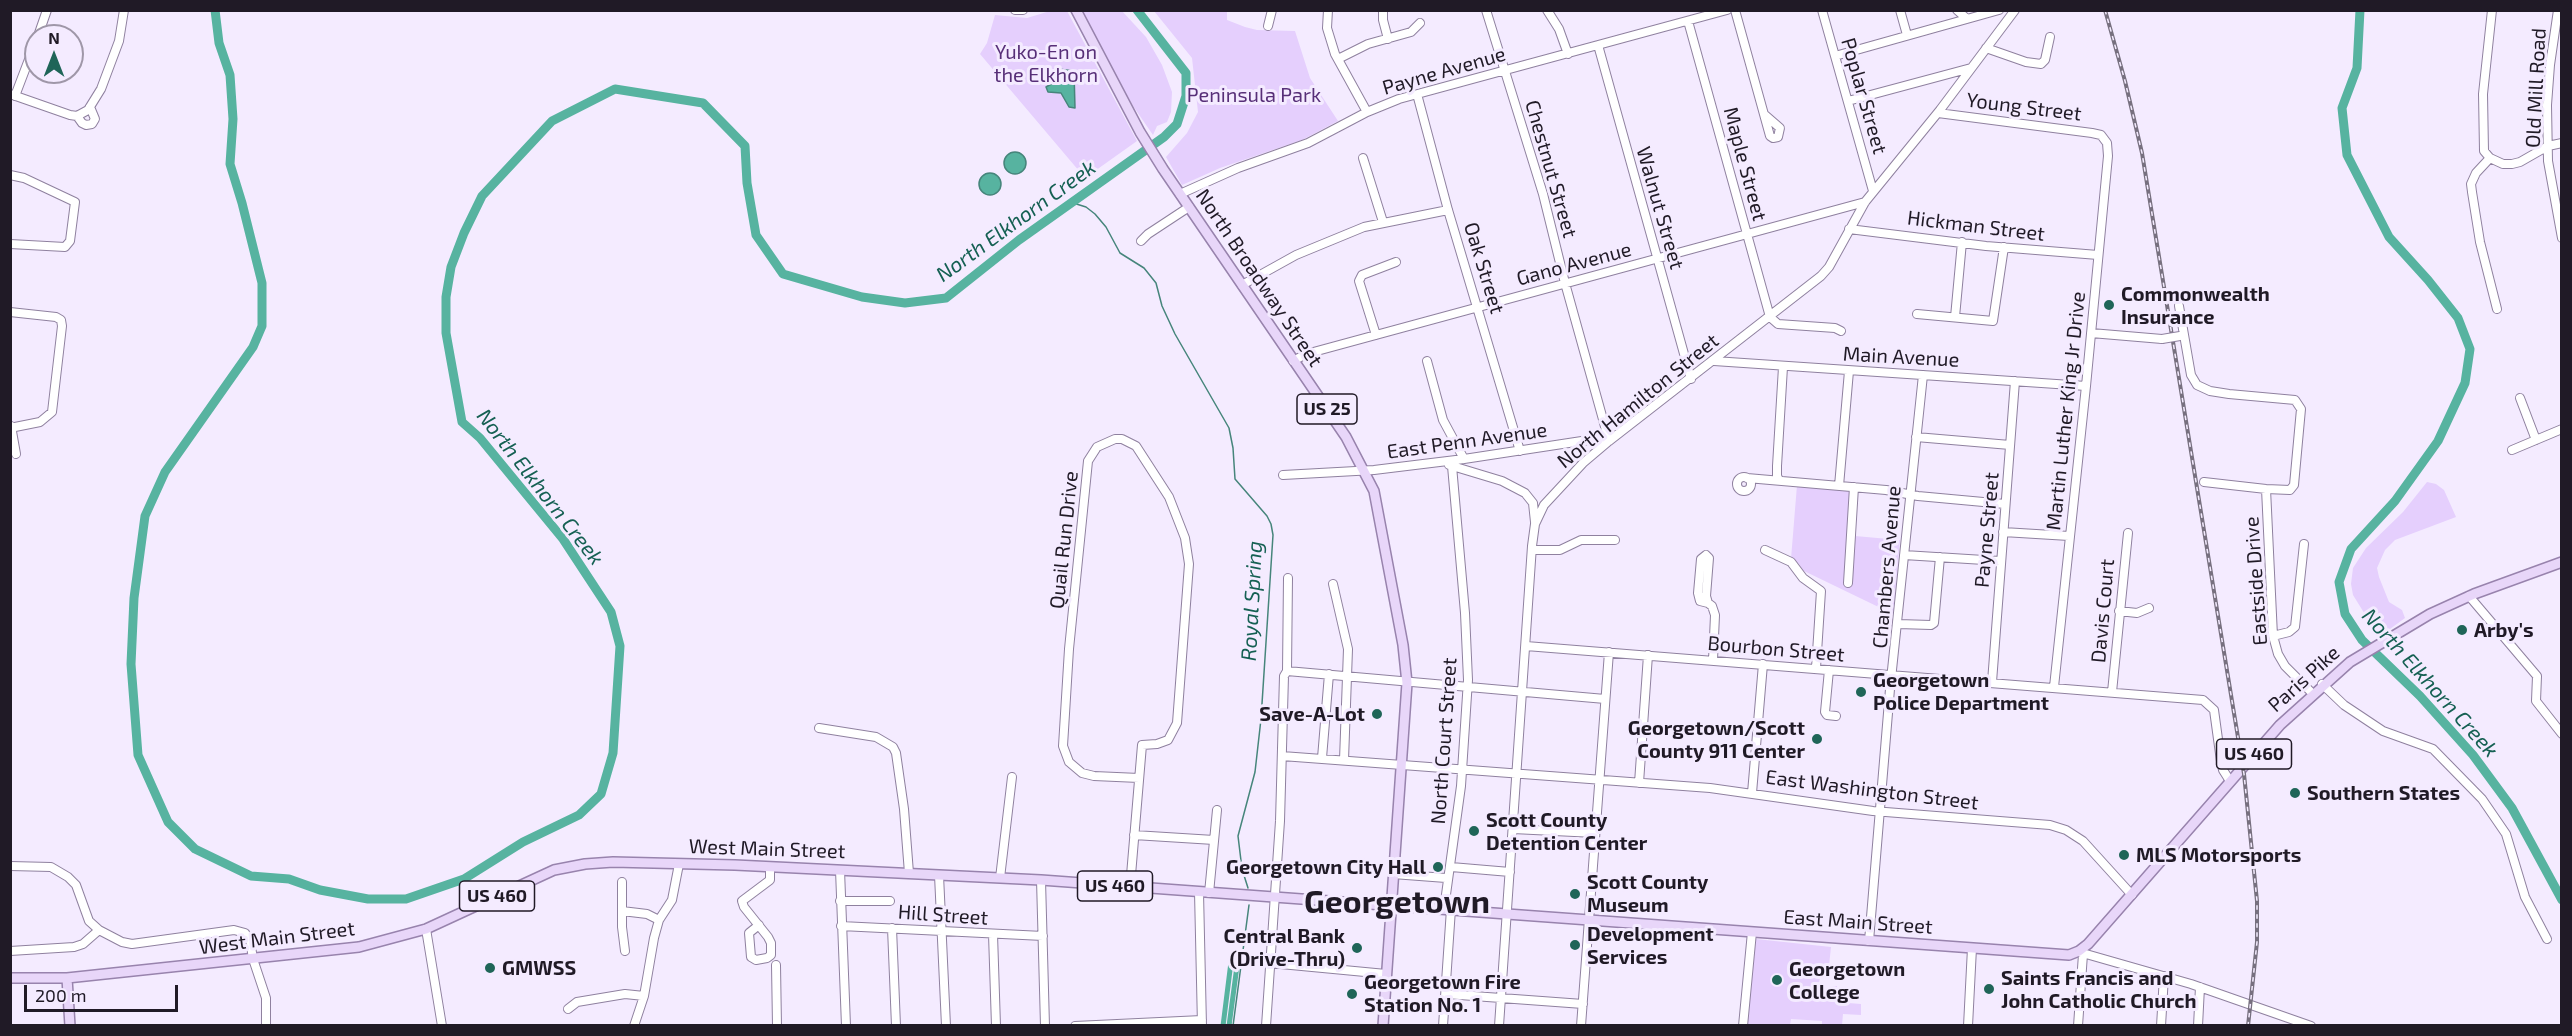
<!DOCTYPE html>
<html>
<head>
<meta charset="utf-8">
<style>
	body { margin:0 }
	#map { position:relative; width:2572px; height:1036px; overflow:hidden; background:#f4ebff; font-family:"Exo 2",sans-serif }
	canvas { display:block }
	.frame { position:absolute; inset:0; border:12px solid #201a26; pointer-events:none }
	.north { position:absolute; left:24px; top:24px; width:60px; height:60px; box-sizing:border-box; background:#f4ebff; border:2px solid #9f97a8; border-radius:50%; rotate:0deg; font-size:16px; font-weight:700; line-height:24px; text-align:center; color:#201a26 }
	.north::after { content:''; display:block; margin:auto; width:21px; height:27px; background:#1f6558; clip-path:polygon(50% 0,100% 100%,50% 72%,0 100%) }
	.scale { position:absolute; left:24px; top:985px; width:154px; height:27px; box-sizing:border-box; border:3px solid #201a26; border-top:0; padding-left:8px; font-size:18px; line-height:21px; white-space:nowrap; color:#201a26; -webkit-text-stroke:4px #f4ebff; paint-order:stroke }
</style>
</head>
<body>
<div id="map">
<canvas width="2572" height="1036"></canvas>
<div class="frame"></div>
<div class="north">N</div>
<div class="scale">200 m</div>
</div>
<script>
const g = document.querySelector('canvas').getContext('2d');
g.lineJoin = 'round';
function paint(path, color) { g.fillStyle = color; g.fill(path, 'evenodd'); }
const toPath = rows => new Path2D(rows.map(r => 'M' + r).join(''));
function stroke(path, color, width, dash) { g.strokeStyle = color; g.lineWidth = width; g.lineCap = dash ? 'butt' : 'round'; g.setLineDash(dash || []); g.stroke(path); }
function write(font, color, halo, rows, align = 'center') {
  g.font = font + ' "Exo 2",sans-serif'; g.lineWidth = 6; g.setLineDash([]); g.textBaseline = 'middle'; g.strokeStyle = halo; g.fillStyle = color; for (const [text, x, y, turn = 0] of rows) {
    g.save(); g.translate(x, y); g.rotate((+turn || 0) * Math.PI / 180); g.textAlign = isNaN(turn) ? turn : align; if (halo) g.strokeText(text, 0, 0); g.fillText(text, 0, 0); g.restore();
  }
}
paint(toPath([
	[1050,11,1067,11,1137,141,1085,178,980,54,987,43,995,15,1027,18],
	[1080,11,1122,11,1146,37,1162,65,1172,92,1171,112,1167,122,1157,126,1153,135,1133,106],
	[1154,11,1227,11,1227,20,1245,27,1257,30,1295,31,1310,78,1338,121,1302,140,1220,168,1182,185,1166,157,1187,133,1198,112,1192,58],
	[2427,482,2436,484,2444,490,2456,517,2395,540,2385,550,2377,568,2379,577,2389,602,2402,610,2405,618,2379,637,2353,595,2351,584,2353,568,2366,548,2403,512],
	[1797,485,1857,492,1855,536,1900,540,1893,614,1802,570,1799,564,1791,559],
	[1756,939,1831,947,1828,975,1820,978,1819,983,1822,985,1821,991,1831,991,1832,986,1837,986,1836,1002,1861,1004,1861,1015,1843,1014,1842,1025,1822,1025,1822,1021,1791,1019,1790,1025,1747,1026]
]), '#e5cffd');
const water = toPath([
	[1058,69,1074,71,1075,108,1069,107,1061,93,1048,92,1046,87,1053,83,1058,69],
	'1004 163a11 11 0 1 1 22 0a11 11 0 1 1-22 0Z',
	'979 184a11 11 0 1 1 22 0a11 11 0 1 1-22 0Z'
]);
paint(water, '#57b3a0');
stroke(water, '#46857b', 1.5);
stroke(toPath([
	[1070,202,1086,207,1095,214,1106,227,1120,253,1144,268,1156,283,1162,306,1175,334,1229,428,1233,448,1235,479,1267,516,1271,524,1273,535,1261,719,1255,772,1238,836,1242,869,1248,888],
	[1233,1026,1249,905]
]), '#46857b', 1.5);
stroke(toPath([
	[1223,1026,1231,962],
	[1229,1026,1237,966,1241,961]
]), '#57b3a0', 5);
stroke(toPath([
	[215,10,219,43,230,75,233,119,230,164,242,203,262,283,262,326,253,347,165,472,145,516,134,598,131,664,138,755,168,822,195,849,251,876,289,879,320,890,368,899,406,899,464,879,523,842,579,815,601,794,613,753,620,646,611,612,563,539,480,438,462,422,446,333,446,297,451,267,464,233,482,196,552,121,615,89,703,103,745,146,747,183,756,235,783,274,862,297,905,303,946,298,1019,240,1164,137,1177,124,1186,96,1186,73,1137,10],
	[2360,10,2357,68,2342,108,2347,155,2389,237,2428,280,2458,318,2470,349,2465,383,2438,441,2395,501,2351,549,2339,582,2345,614,2362,640,2420,696,2473,755,2512,808,2562,900]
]), '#57b3a0', 9);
const minor = toPath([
	[1015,10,1023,10],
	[1328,10,1327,28,1335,54,1367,112],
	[1383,10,1383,20,1388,39],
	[1486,10,1543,194,1565,283,1609,441],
	[1547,10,1559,29,1568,54],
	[1735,10,1770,136,1773,138,1778,137,1780,128,1765,115],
	[1822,10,1873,191],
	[1900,10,1907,35],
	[1957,10,1966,18],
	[2492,10,2483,94,2484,151,2490,158,2503,164,2512,164,2520,162,2548,146,2562,143],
	[2558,10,2550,65,2547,105,2548,161,2562,238],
	[1688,21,1770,317,1778,324,1835,328,1841,331],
	[1268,26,1272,10],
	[38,36,47,10],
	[1598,45,1691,379],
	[1986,48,2026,62,2041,64,2045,60,2050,37],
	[1835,56,1999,10],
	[1338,59,1368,44,1411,32,1420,23],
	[10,94,70,115,77,116,88,110,101,89,119,41,124,10],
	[1417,94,1448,210,1520,451],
	[15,96,36,41],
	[1848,101,1971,68],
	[1938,113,2092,133,2101,135,2107,143,2108,156,2086,386,2054,687],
	[77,116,82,123,86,125,92,124,95,119,90,107],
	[1363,158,1383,222],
	[2490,158,2476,173,2471,184,2472,192,2480,242,2497,309],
	[10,175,24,178,75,202,70,241,65,247,10,244],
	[1180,194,1238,168,1308,143,1367,112,1399,99,1727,10],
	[1849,229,1986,246,2098,255],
	[1141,241,1148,234,1189,207],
	[1242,285,1296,255,1364,227,1448,210],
	[2179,306,2191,375,2197,385,2210,391,2229,394,2295,400,2301,409,2294,485,2290,490,2266,489,2204,482],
	[10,312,56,317,61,320,62,326,52,412,40,422,10,428],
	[1917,314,1993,321,2004,247],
	[1955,317,1962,242],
	[2091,333,2162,339],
	[1376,335,1359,281,1362,275,1396,262],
	[1293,361,1306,354,1865,202],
	[1427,361,1443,420,1464,459],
	[1714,361,2086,386],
	[2520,398,2536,440],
	[11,426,16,454],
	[1916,437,2010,445],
	[2512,450,2562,429],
	[1449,465,1502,481,1525,493,1533,503,1535,522],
	[1283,475,1374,470,1464,459,1608,437],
	'1737 484a7 7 0 1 1 14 0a7 7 0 1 1-14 0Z',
	[1747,478,1886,490,1918,496,2005,504],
	[1779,480,1777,476,1777,466,1783,367],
	[1839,486,1849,371],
	[2266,489,2273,636,2278,654,2285,666,2312,693],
	[2003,532,2069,536],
	[1532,550,1560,550,1581,540,1615,540],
	[1765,550,1791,562,1803,578,1821,591,1816,668],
	[1706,555,1709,558,1706,596,1708,603,1700,601,1698,593,1701,559,1706,555],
	[1904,555,2000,561],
	[1848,583,1854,487],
	[1333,584,1348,649,1344,760],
	[2469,596,2537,676,2536,701,2562,734],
	[1708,603,1712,606,1715,615,1713,660],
	[2119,611,2137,613,2149,608],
	[1898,624,1931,625,1934,623,1940,557],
	[2273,636,2289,632,2295,627,2304,544],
	[1526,646,2203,700,2214,710,2221,761,2223,770,2230,781],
	[1829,670,1825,712,1827,715,1836,716],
	[1287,671,1605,699],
	[1992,682,2015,381],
	[2322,684,2344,705,2383,731,2433,749,2482,799,2506,834,2525,897,2547,939],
	[2112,692,2128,533],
	[819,728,876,737,893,747,896,753,904,809,909,873],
	[1282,756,1710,788,1873,811,2050,825,2066,830,2083,841,2132,895],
	[1322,758,1329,674],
	[1639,783,1648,655],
	[1752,793,1763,664],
	[1513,829,1595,833],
	[1134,835,1214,840],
	[10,866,51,867,68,877,76,885,89,921,99,930,122,942,132,944,234,930,245,933,250,940,253,959,266,998,266,1026],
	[1451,867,1510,872],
	[840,870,846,1026],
	[1393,874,1446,878],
	[939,875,946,1026],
	[1000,878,1012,777],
	[1041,880,1045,1026],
	[622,882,622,927,625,951],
	[1130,887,1142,745,1157,744,1168,740,1177,723,1189,564,1185,538,1169,497,1136,446,1122,439,1115,439,1097,447,1088,461,1069,649,1063,746,1069,762,1082,773,1094,776,1139,778],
	[1199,892,1202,1026],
	[1209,893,1217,810],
	[840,901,890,901],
	[1444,909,1461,786,1468,680,1465,613,1452,466],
	[622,911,647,914,659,920],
	[759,925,749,933,751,957,756,960,767,958,771,955,771,943,768,937,744,907,742,901,770,880,770,868],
	[841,926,1043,936],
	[892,928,896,1026],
	[426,929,442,1026],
	[993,934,996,1026],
	[1869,941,1890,689,1923,375],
	[10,951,74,947,83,944,99,930],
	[2079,952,2191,984,2311,1026],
	[1270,963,1386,974],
	[776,965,777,1026],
	[1446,994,1583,1004],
	[568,1009,577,1002,625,994,644,996],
	[634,1026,644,996,654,938,659,920,672,900,679,864],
	[1075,1026,1202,1020],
	[1266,1026,1280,821,1284,676,1287,671,1288,578],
	[1443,1026,1451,909],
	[1499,1026,1532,546,1535,524,1544,505,1583,463,1609,441,1821,276,1829,267,1865,202,1940,110,2015,10],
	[1581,1026,1609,652],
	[1743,1026,1752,932],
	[1968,1026,1972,948],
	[2078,1026,2083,954],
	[2161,1026,2164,976],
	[2198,1026,2200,987]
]);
const major = toPath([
	[1076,10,1140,132,1163,169,1346,437,1374,491,1403,645,1407,683,1383,1026],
	[10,978,67,978,359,947,426,929,554,870,585,864,613,862,735,865,1041,880,2069,955,2079,951,2088,944,2280,725,2350,662,2430,614,2474,594,2562,562],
	[67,978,70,1026]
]);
stroke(minor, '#8f819f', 10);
stroke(major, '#9883ad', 12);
stroke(minor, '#fff', 8);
stroke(major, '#e8d6f9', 9);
const rail = toPath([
	[2105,10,2125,81,2142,153,2244,774,2257,901,2257,942,2248,1026]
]);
stroke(rail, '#77707f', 4);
stroke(rail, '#f4ebff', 1.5, [4.5]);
const minorBridge = toPath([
	[2162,339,2180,336]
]);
stroke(minorBridge, '#8f819f', 10, []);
stroke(minorBridge, '#fff', 8);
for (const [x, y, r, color] of [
	[2109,305,6,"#1f6558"],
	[2462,630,6,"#1f6558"],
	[1861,692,6,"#1f6558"],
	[1377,714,6,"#1f6558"],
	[1817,739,6,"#1f6558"],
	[2295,793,6,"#1f6558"],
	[1474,831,6,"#1f6558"],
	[2124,855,6,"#1f6558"],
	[1438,867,6,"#1f6558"],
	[1575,894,6,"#1f6558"],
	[1575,945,6,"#1f6558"],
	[1357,948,6,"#1f6558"],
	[490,968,6,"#1f6558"],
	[1777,980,6,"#1f6558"],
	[1989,989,6,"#1f6558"],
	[1352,994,6,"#1f6558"]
]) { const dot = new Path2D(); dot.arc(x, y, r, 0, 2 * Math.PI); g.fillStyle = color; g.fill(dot); stroke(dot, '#f4ebff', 2); }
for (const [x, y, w] of [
	[1327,409,60],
	[2254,754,75],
	[1115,886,75],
	[497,896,75]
]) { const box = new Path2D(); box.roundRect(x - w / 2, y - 15, w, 30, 4.5); g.fillStyle = '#f4ebff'; g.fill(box); stroke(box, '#201a26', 1.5); }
write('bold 18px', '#201a26', null, [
	["US 25",1327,409],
	["US 460",2254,754],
	["US 460",1115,886],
	["US 460",497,896]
]);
write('20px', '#572f78', '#f4ebff', [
	["Yuko-En on",1046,52],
	["the Elkhorn",1046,75],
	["Peninsula Park",1254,95]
]);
write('20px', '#201a26', '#f4ebff', [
	["Payne Avenue",1444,71,-16],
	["Old Mill Road",2536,88,-87],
	["Poplar Street",1864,96,74],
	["Young Street",2024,107,7],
	["Maple Street",1745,164,75],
	["Chestnut Street",1551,169,74],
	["Walnut Street",1660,208,74],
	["Hickman Street",1976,226,7],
	["Gano Avenue",1574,264,-15],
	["Oak Street",1484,268,73],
	["North Broadway Street",1259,278,56],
	["Main Avenue",1901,357,3],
	["North Hamilton Street",1638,401,-39],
	["Martin Luther King Jr Drive",2066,411,-84],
	["East Penn Avenue",1467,441,-8],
	["Payne Street",1987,530,-85],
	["Quail Run Drive",1064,540,-84],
	["Chambers Avenue",1887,567,-85],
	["Eastside Drive",2256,581,-94],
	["Davis Court",2103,611,-85],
	["Bourbon Street",1776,649,5],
	["Paris Pike",2304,679,-42],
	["North Court Street",1444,741,-86],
	["East Washington Street",1872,790,7],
	["West Main Street",767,849,2],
	["Hill Street",943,915,4],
	["East Main Street",1858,922,4],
	["West Main Street",277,938,-7]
]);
write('bold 20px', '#201a26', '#f4ebff', [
	["Commonwealth",2121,294],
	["Insurance",2121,317],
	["Arby's",2474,630],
	["Georgetown",1873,680],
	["Police Department",1873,703],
	["Save-A-Lot",1365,714,"right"],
	["Georgetown/Scott",1805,728,"right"],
	["County 911 Center",1805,751,"right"],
	["Southern States",2307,793],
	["Scott County",1486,820],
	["Detention Center",1486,843],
	["MLS Motorsports",2136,855],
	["Georgetown City Hall",1426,867,"right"],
	["Scott County",1587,882],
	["Museum",1587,905],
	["Development",1587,934],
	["Services",1587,957],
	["Central Bank",1345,936,"right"],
	["(Drive-Thru)",1345,959,"right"],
	["GMWSS",502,968],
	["Georgetown",1789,969],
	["College",1789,992],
	["Saints Francis and",2001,978],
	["John Catholic Church",2001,1001],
	["Georgetown Fire",1364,982],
	["Station No. 1",1364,1005]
], 'left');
write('italic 21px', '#156053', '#f4ebff', [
	["North Elkhorn Creek",1016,221,-36],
	["North Elkhorn Creek",540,487,52],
	["Royal Spring",1252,601,-87],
	["North Elkhorn Creek",2430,683,48]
]);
write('bold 32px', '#201a26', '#f4ebff', [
	["Georgetown",1397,902]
]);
</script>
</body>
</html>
